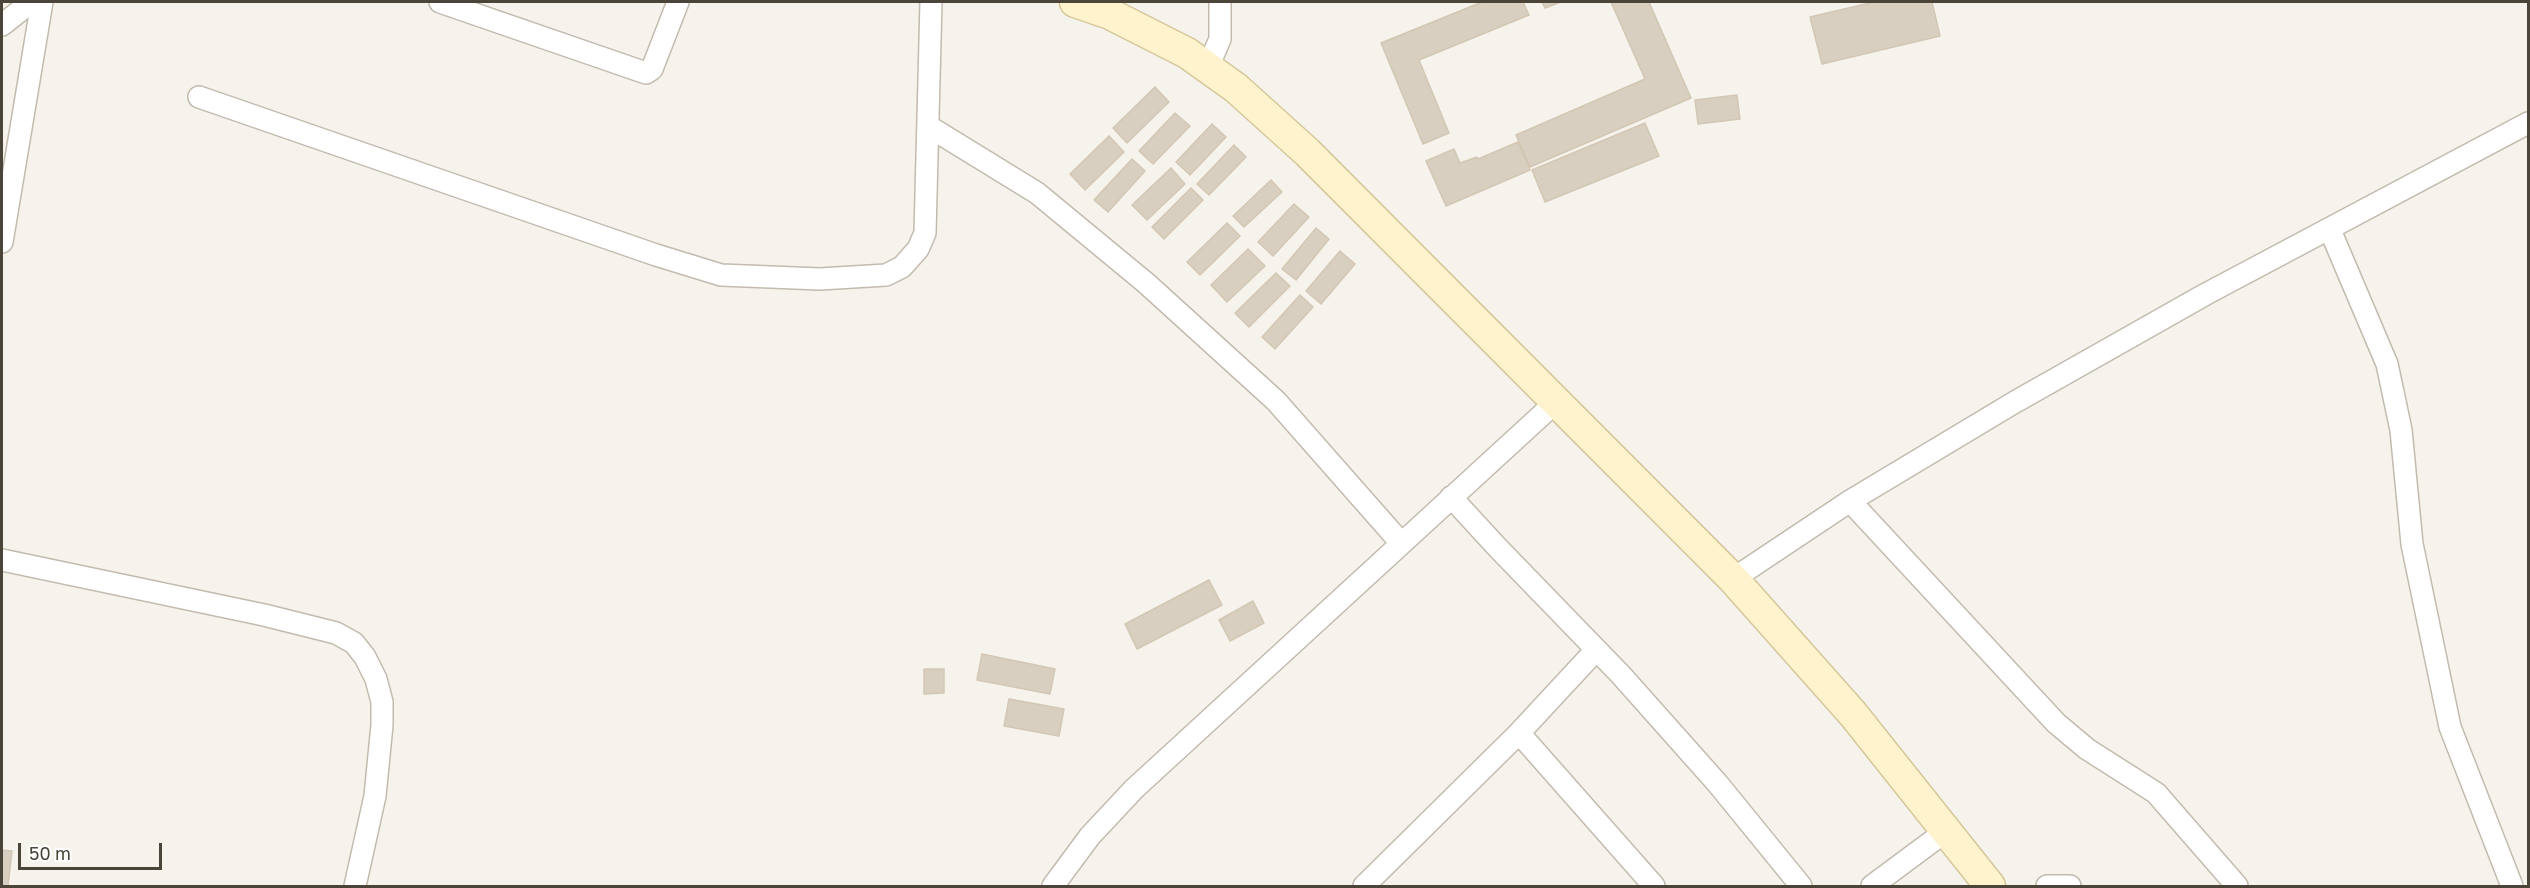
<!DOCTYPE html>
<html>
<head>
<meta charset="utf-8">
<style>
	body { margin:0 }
	#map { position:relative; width:2530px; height:888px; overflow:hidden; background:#f6f3ec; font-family:"Golos Text",sans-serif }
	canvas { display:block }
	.frame { position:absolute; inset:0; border:3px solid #4b4439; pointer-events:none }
	.scale { position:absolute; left:18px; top:843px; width:144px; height:27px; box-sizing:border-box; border:3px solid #4b4439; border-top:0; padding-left:8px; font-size:18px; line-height:21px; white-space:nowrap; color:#4b4439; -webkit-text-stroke:4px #fff; paint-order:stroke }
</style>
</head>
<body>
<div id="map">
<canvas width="2530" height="888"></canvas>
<div class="frame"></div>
<div class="scale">50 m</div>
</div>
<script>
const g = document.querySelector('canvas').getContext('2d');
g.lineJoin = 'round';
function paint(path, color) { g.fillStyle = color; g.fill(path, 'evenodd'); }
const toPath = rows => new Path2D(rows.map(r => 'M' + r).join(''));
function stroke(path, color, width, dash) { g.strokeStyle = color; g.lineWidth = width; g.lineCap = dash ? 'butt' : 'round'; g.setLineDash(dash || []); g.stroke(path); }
const building = toPath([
	[1482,2,1523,2,1529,15,1419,60,1449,133,1423,144,1381,43,1482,2],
	[1542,2,1561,2,1545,8,1542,2],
	[1611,2,1649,2,1691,98,1530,167,1516,135,1645,79,1611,2],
	[1874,2,1932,2,1940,36,1822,64,1810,17,1874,2],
	[1155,87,1169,102,1127,143,1113,128,1155,87],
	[1737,95,1740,119,1698,124,1695,100,1737,95],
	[1175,113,1190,126,1153,164,1139,151,1175,113],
	[1645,123,1659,156,1545,202,1532,170,1645,123],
	[1212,124,1226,137,1190,175,1176,162,1212,124],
	[1109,136,1124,152,1085,190,1070,174,1109,136],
	[1518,142,1530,170,1446,206,1426,161,1454,149,1460,163,1477,157,1478,159,1518,142],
	[1234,145,1246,157,1209,195,1197,184,1234,145],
	[1132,159,1145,171,1108,212,1094,200,1132,159],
	[1171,168,1185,184,1147,220,1132,205,1171,168],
	[1271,180,1282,192,1244,227,1233,216,1271,180],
	[1191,188,1203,200,1164,239,1152,227,1191,188],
	[1294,204,1309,217,1273,256,1258,242,1294,204],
	[1227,223,1240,236,1200,275,1187,262,1227,223],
	[1316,228,1329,239,1296,280,1282,269,1316,228],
	[1248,249,1265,266,1227,302,1211,285,1248,249],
	[1340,251,1355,264,1321,304,1306,291,1340,251],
	[1276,273,1290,286,1249,327,1235,313,1276,273],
	[1300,295,1313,307,1275,349,1262,337,1300,295],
	[1209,580,1222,605,1137,649,1125,624,1209,580],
	[1253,601,1264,623,1230,641,1219,620,1253,601],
	[982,654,1055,669,1050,694,977,680,982,654],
	[924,669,944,669,944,693,924,694,924,669],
	[1009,699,1064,709,1059,736,1004,726,1009,699],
	[2,850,12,851,8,886,2,886,2,850]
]);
paint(building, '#d8cfc1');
stroke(building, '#d3c7b4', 1.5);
const minor = toPath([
	[440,2,646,73,652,69,678,2],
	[2,25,31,2],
	[1208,67,1220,39,1220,2],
	[199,97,656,255,721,275,820,279,886,275,902,267,918,249,925,233,931,2],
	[928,126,1037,193,1146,283,1276,401,1401,543],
	[2330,230,2387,364,2401,430,2412,544,2450,727,2512,886],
	[2,242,42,2],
	[1451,497,1497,547,1621,675,1718,784,1801,886],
	[1850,501,2056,723,2087,749,2156,793,2237,886],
	[2,560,264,615,336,633,354,643,365,657,376,679,382,702,382,725,375,796,355,886],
	[1733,579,1850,501,2015,402,2206,294,2528,123],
	[1519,733,1654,886],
	[1053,886,1090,836,1134,789,1557,401],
	[1364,886,1519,733,1596,650],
	[1872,886,1946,831],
	[2047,886,2070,886]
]);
const secondary = toPath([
	[1075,2,1110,14,1187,53,1236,88,1307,152,1733,579,1853,714,1990,886]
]);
stroke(minor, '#c2bbae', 24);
stroke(secondary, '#d6c79b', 33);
stroke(minor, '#fff', 21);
stroke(secondary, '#fff3cd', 30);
</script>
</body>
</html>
